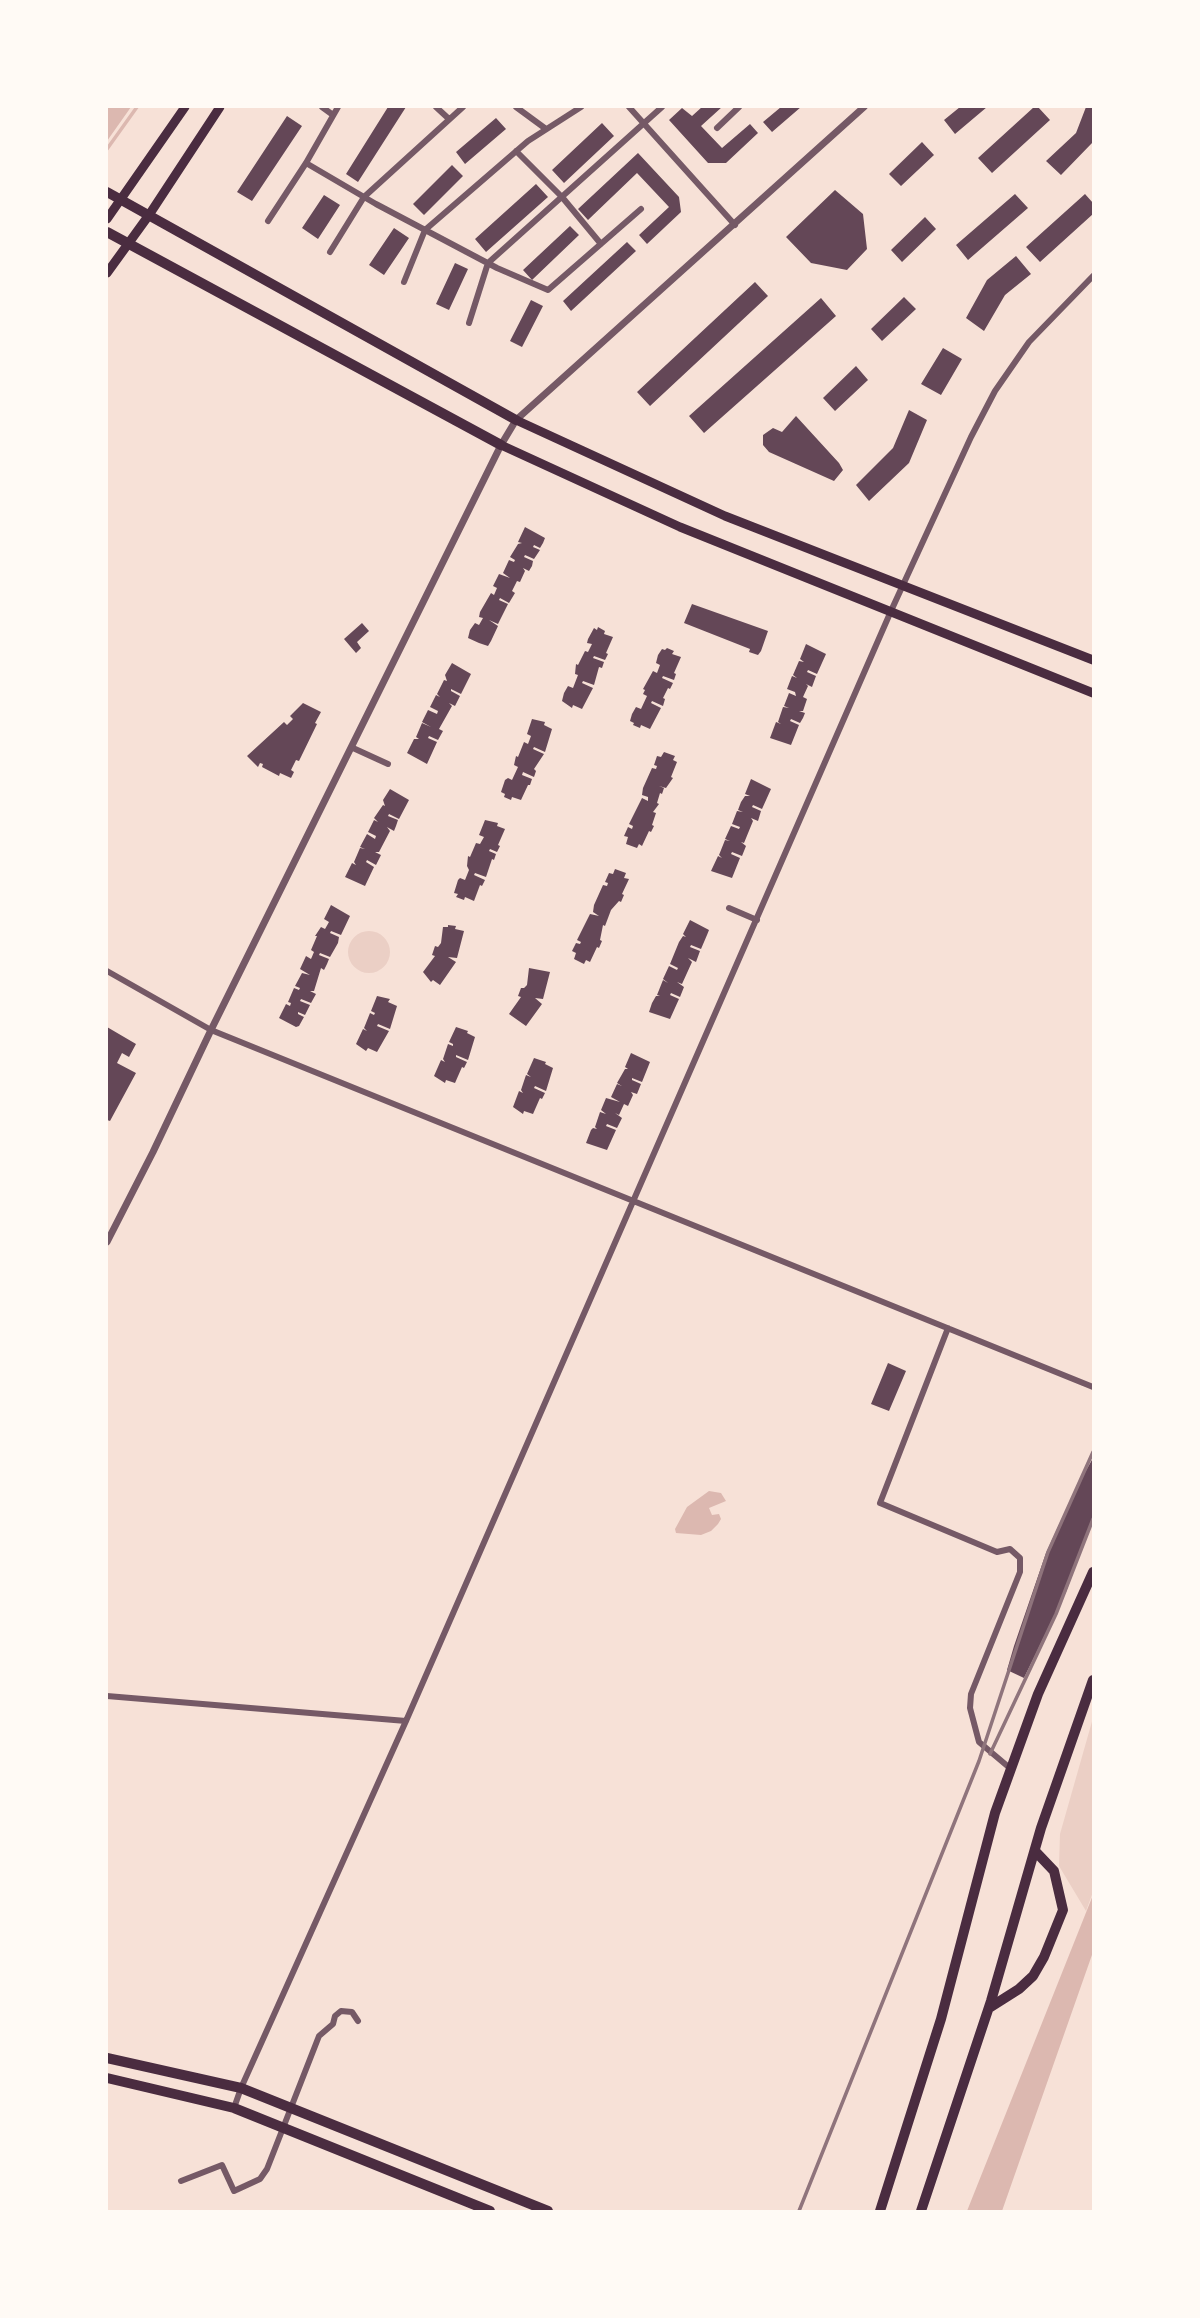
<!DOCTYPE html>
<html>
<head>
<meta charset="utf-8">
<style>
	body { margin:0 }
	#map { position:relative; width:1200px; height:2318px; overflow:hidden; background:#f7e1d7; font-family:"Playfair Display",serif }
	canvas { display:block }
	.frame { position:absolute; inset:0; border:108px solid #fffaf5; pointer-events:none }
</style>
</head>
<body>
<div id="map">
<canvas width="1200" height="2318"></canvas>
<div class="frame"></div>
</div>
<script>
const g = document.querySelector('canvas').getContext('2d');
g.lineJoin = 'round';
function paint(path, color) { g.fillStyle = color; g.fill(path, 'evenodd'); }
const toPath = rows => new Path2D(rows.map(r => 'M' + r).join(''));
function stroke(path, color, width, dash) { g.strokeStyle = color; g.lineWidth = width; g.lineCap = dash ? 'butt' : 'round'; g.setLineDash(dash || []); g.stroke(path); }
paint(toPath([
	'348 952a21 21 0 1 1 42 0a21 21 0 1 1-42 0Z',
	[1093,1718,1093,1892,1086,1911,1059,1866,1060,1834]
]), '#ebcfc5');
paint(toPath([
	[107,107,131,107,107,141],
	[709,1491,721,1493,726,1501,709,1508,712,1515,719,1514,721,1519,718,1524,711,1531,701,1535,676,1533,675,1529,687,1507],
	[1093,1895,1093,1952,1002,2211,967,2211]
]), '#dcb8b0');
stroke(toPath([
	[107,149,137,107]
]), '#dcb8b0', 3.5);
paint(toPath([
	[388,107,406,107,358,182,346,174],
	[702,107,722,107,701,126,722,148,750,124,758,133,726,163,708,163,669,120,682,108,692,116],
	[781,107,801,107,772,132,763,122],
	[960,107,987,107,955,134,944,120],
	[1034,107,1038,107,1050,120,992,173,978,158],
	[1086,107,1093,107,1093,142,1061,175,1046,161,1076,133],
	[287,116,302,126,252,201,237,192],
	[496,118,506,129,465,164,456,152],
	[602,123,614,136,564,183,552,170],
	[922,142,934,155,901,186,889,174],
	[638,153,679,197,681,212,647,244,639,235,669,207,637,173,588,220,578,209],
	[452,165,463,176,424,215,413,204],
	[536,184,548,197,486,252,475,239],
	[835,190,863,214,867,249,847,270,811,263,786,237],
	[1015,194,1028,208,968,260,956,245],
	[1085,194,1093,203,1093,214,1040,262,1026,247],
	[324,195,340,205,318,239,302,228],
	[925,217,936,229,902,262,891,250],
	[570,226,579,235,532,280,523,270],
	[394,228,409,238,384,275,369,265],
	[627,242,636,251,571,311,563,301],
	[1016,256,1031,274,1005,295,984,331,966,318,987,280],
	[455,263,468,269,449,310,436,304],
	[755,282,768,296,650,406,637,392],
	[904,297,916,309,882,341,871,329],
	[821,298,836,316,704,433,689,416],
	[531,300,543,306,522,347,510,341],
	[943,348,962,359,941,395,921,384],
	[856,366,868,380,835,411,823,398],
	[909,410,927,420,909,463,869,501,856,485,893,448],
	[796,416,839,463,843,470,834,481,769,452,763,445,763,435,773,428,782,432],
	[525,527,545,538,543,543,540,548,534,545,533,547,540,550,534,559,525,555,524,557,533,561,532,566,529,571,523,568,525,571,520,582,517,581,512,591,515,593,509,603,500,598,499,600,508,604,498,624,489,620,498,626,491,641,488,646,479,643,468,638,470,630,475,623,479,625,483,618,479,617,480,612,491,593,494,595,497,588,493,586,499,574,510,578,503,573,509,560,514,562,515,560,510,557,518,544,522,543,518,542],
	[692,604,768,631,761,651,758,655,749,652,750,649,684,623],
	[362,623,369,631,357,642,361,648,356,653,344,639],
	[598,627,605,631,604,634,613,637,606,653,608,654,605,660,594,656,593,658,604,662,602,668,599,667,594,685,583,681,582,683,593,688,582,709,573,705,572,708,562,701,564,693,568,686,573,688,578,675,575,674,576,664,578,665,585,651,588,652,592,644,587,643,588,639,594,628,597,630],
	[806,644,826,654,817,674,808,670,807,672,816,676,812,687,806,684,808,686,803,697,807,699,803,711,799,711,805,713,803,718,800,723,791,719,790,721,799,725,791,745,770,738,776,722,781,724,778,722,783,707,789,708,784,706,789,693,796,696,795,692,787,689,792,676,797,678,793,675,799,661,804,662,800,659],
	[667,648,674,651,672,654,681,657,674,673,676,674,674,680,663,676,662,678,673,683,670,689,668,688,663,698,665,699,663,706,652,701,651,703,661,708,650,729,641,725,640,728,633,725,634,723,630,721,632,714,636,707,641,709,647,696,643,694,645,690,643,689,653,671,657,673,660,665,656,663,658,655,662,649,665,650],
	[452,663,471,674,461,694,451,689,451,691,460,696,455,706,449,703,452,706,439,729,443,731,438,740,429,736,428,738,437,742,427,764,407,753,414,739,419,739,416,737,422,723,431,727,422,722,428,710,437,714,438,711,430,707,436,695,440,697,437,694,444,680,447,681,445,675],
	[303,703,321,712,315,723,317,724,299,761,296,760,291,770,294,772,291,778,280,773,279,776,262,767,263,764,260,763,258,767,247,756,284,722,287,725,293,719,290,716],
	[532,719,545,722,544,725,552,729,545,752,534,747,533,749,544,754,534,769,536,771,534,777,523,772,522,775,532,779,530,785,528,785,521,800,512,797,511,800,504,797,505,794,501,792,505,780,508,778,512,780,518,767,514,765,516,756,518,757,524,742,528,744,531,736,527,734],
	[664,752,675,756,673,760,677,762,671,777,673,778,666,788,659,786,664,788,662,794,660,793,657,803,659,804,653,812,656,813,652,825,654,826,651,832,649,831,642,846,639,844,637,848,626,844,628,837,624,836,628,827,632,829,633,826,629,824,642,798,648,801,648,797,642,795,643,788,652,768,656,769,657,766,654,765,657,756,661,757],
	[751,779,771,789,762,809,753,805,752,807,761,811,758,821,751,818,753,821,744,843,741,842,746,846,742,856,732,852,731,854,740,858,732,878,711,871,718,856,722,858,719,855,725,840,730,841,725,839,731,826,739,829,740,827,732,824,737,811,743,812,738,810,741,802,745,796,750,796,745,794],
	[390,789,409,800,399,819,389,814,388,816,398,820,396,826,394,831,387,827,390,831,379,852,375,852,381,855,376,865,367,860,366,862,374,867,365,886,345,877,352,863,356,865,354,862,360,848,365,849,360,847,367,834,375,839,376,836,368,832,374,820,378,822,374,818,383,805,385,806,383,800],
	[485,820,498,823,497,826,505,829,498,845,500,846,497,852,490,849,489,851,496,854,494,860,492,859,486,877,475,873,474,875,485,880,482,886,480,885,474,901,465,897,464,900,456,897,458,894,454,893,458,880,460,878,465,880,469,870,467,866,468,856,470,857,476,843,480,844,484,837,479,835],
	[615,869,626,873,624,878,629,879,622,894,624,895,621,902,619,901,611,910,605,926,603,925,600,940,602,941,599,948,597,947,590,962,586,960,584,964,574,959,576,953,572,951,576,943,580,944,581,942,577,940,590,914,599,916,593,912,594,905,603,885,607,886,608,883,605,882,609,873,613,874],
	[331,905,350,916,341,935,331,931,330,933,339,937,338,943,330,957,320,953,319,955,329,959,327,964,324,970,321,968,314,991,310,991,316,994,311,1003,301,999,300,1001,310,1005,305,1015,298,1012,298,1014,304,1017,299,1026,296,1027,279,1018,286,1004,290,1006,291,1003,288,1002,294,988,299,990,300,988,295,986,302,973,310,975,300,969,306,956,311,959,314,952,311,950,317,936,315,936,321,927,325,929,329,922,324,919],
	[690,920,709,930,707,935,701,949,691,945,690,947,700,951,696,962,688,958,692,962,682,984,677,982,684,987,680,997,671,993,670,995,679,999,670,1019,649,1012,652,1003,656,996,660,996,657,995,663,980,668,983,663,979,669,966,677,970,678,968,670,964,679,942,683,936,686,937,683,934],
	[448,925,456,926,455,929,464,931,457,958,448,957,456,962,440,985,433,980,431,982,423,972,435,956,432,955,435,946,438,947,441,943,443,927,448,927],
	[529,968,550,972,543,999,535,998,542,1004,526,1026,509,1014,521,997,518,996,521,988,524,988,527,985],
	[377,996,390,999,388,1002,397,1006,390,1029,378,1024,377,1026,389,1031,377,1052,368,1048,366,1051,356,1044,363,1029,367,1031,364,1028,370,1013,374,1015,375,1013,371,1011],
	[107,1027,136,1044,129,1057,122,1053,117,1063,136,1073,110,1121,107,1120],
	[456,1027,468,1031,467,1033,475,1037,468,1060,456,1055,456,1057,467,1062,464,1068,462,1067,455,1083,446,1080,445,1083,434,1076,441,1060,445,1062,443,1059,448,1044,453,1046,453,1044,449,1042],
	[631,1053,650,1062,642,1082,632,1078,632,1080,641,1084,637,1094,631,1092,633,1095,628,1106,624,1104,619,1115,615,1113,622,1118,617,1128,607,1124,606,1126,616,1130,607,1150,586,1143,591,1130,593,1128,597,1129,595,1127,600,1112,606,1114,601,1110,606,1098,620,1102,611,1097,617,1084,622,1086,617,1083,625,1069,628,1069,625,1067],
	[534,1058,546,1062,545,1064,553,1068,546,1091,535,1086,534,1088,545,1093,542,1099,540,1098,533,1114,524,1111,523,1114,513,1107,519,1091,523,1093,521,1090,526,1075,531,1077,527,1074],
	[888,1363,906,1371,889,1411,871,1404],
	[1093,1458,1093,1519,1066,1592,1024,1678,1007,1670,1014,1646,1046,1553,1075,1490]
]), '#644757');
stroke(toPath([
	[322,107,333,115],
	[436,107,449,119],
	[516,107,546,129],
	[629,107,735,225],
	[717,128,739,107],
	[516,151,562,197,601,244],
	[306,163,376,204,497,268,548,290,641,209],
	[268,221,306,163,338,107],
	[330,252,364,197,463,107],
	[404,282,425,230,528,141,581,107],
	[469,323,488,263,662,107],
	[353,748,388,764],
	[729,908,757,920],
	[107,971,211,1030,1093,1387],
	[948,1328,880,1503,997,1552,1010,1549,1020,1558,1020,1572,971,1694,970,1708,979,1742,1011,1769],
	[107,1696,406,1721],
	[234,2108,241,2088,406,1721,891,611,971,437,995,391,1029,342,1093,276],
	[181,2181,222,2165,234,2191,260,2179,267,2169,319,2036,333,2024,335,2016,341,2011,352,2012,358,2021]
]), '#755966', 6);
stroke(toPath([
	[107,1242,153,1152,211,1030,501,445,516,420,864,107]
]), '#755966', 7);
stroke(toPath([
	[107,219,185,107],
	[107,273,149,215,220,107],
	[516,420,725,516,1093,660],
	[501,445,680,527,1093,693]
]), '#4a2c40', 9);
stroke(toPath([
	[107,192,516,420],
	[107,232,501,445],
	[989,2008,1019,1989,1033,1976,1044,1957,1063,1910,1054,1871,1035,1851],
	[107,2058,241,2088,548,2211],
	[107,2078,234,2108,490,2211],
	[880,2211,941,2019,995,1813,1038,1694,1093,1572],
	[921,2211,991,2001,1041,1828,1093,1680]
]), '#4a2c40', 10);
stroke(toPath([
	[990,1754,1056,1614,1093,1519],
	[799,2211,979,1761,1048,1552,1093,1452]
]), '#8f747c', 3.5);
</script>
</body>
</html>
